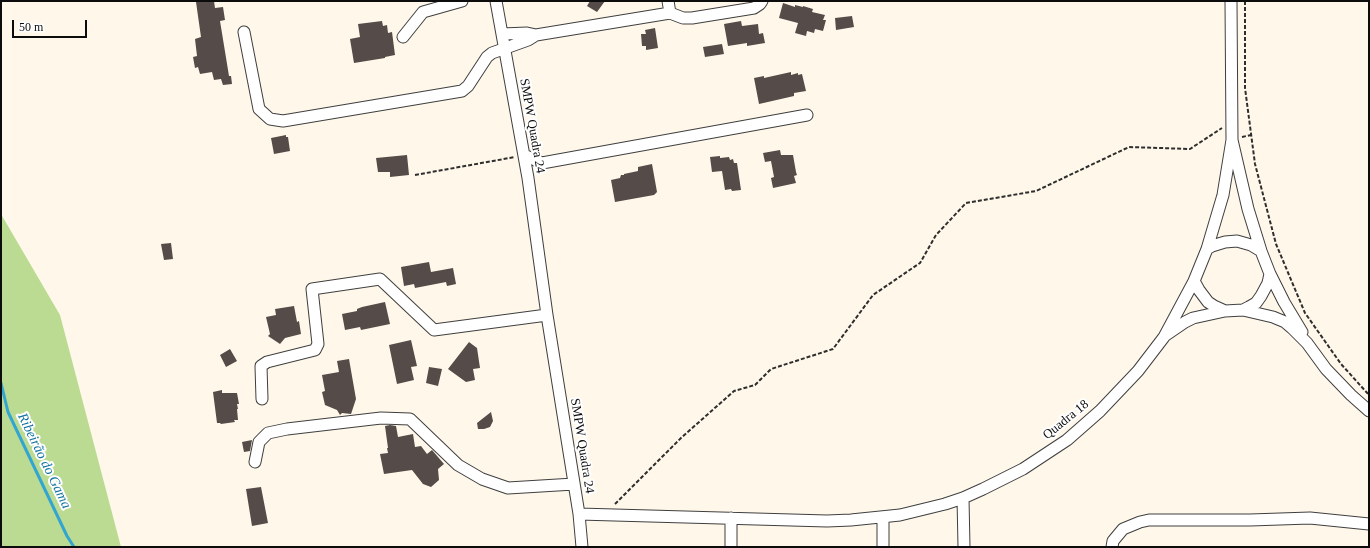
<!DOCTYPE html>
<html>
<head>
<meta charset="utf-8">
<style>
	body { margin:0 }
	#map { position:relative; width:1370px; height:548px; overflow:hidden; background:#fff8ea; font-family:"Times New Roman",serif }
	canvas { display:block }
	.frame { position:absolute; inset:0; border:2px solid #0c0c0c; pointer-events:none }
	.scale { position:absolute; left:12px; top:20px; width:75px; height:18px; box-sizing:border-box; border:2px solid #0c0c0c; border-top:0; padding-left:5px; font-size:12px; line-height:14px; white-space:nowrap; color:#0c0c0c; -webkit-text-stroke:3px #fff; paint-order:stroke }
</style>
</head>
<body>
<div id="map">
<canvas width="1370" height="548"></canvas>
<div class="frame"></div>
<div class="scale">50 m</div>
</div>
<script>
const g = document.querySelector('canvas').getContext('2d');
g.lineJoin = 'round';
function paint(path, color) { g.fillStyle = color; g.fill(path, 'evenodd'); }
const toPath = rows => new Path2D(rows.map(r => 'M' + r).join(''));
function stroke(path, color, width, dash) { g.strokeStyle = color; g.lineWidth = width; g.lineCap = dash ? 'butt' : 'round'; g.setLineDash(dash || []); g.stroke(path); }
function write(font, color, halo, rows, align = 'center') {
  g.font = font + ' "Times New Roman",serif'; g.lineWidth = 4; g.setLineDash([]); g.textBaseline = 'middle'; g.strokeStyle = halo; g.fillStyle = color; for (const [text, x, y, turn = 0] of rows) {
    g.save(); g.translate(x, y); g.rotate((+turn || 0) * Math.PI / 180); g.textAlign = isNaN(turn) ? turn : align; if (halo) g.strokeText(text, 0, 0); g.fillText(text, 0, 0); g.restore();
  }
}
paint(toPath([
	[1,214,60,315,121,547,1,547]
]), '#bcdb92');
stroke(toPath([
	[1,383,8,412,67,536,74,547]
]), '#32a5d1', 3);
paint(toPath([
	[204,1,214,1,215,8,223,7,225,20,220,21,229,76,231,76,232,84,223,85,221,79,214,80,212,72,200,74,198,67,195,68,193,57,197,56,195,39,201,37,196,2],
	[590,1,605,1,597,12,587,6],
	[783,3,795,7,795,5,803,7,803,6,813,9,812,12,825,15,823,20,826,20,823,31,815,29,814,33,807,31,806,36,795,33,798,23,779,18],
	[852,16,854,27,836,30,835,18],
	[382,21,383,26,387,25,388,33,392,32,395,55,385,57,385,58,354,63,350,39,360,37,358,24],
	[741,21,742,26,758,24,759,34,763,33,765,43,747,46,747,43,728,46,724,24],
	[655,28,658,48,646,50,646,46,642,46,641,34,646,34,645,30],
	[722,44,724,54,705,57,703,47],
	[791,72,791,75,798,73,798,75,802,74,806,91,794,93,794,96,759,104,754,78,764,76,764,78],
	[286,135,286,137,288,137,290,151,274,154,271,138],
	[780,150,781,155,793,155,796,172,797,175,794,176,796,183,773,188,771,178,774,177,771,161,765,162,763,153],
	[407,155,409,175,390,177,390,172,378,172,376,158],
	[720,156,720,158,729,157,730,160,733,159,734,163,737,163,741,190,732,191,731,189,725,190,722,171,712,172,710,157],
	[652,164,657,192,654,195,615,202,611,180,620,178,621,175,624,175,624,174,638,171,638,167],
	[171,243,173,259,164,260,161,244],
	[429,262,431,272,453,268,456,284,447,286,446,282,415,288,414,284,404,286,401,267],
	[385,302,390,324,361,330,360,327,345,330,342,314,357,311,357,309,362,307],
	[294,306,297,322,299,321,301,334,285,338,280,344,268,336,270,334,266,317,276,315,275,309],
	[411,340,417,366,411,367,414,380,397,384,389,345],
	[469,342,477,348,480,368,473,369,475,380,466,382,448,369],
	[230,349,237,361,226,367,220,355],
	[349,359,356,399,351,414,342,413,340,415,337,410,325,405,322,392,325,391,322,375,339,372,337,361],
	[429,367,442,369,438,386,426,383],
	[222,390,222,393,237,393,239,404,237,404,238,409,237,409,238,420,234,420,235,422,221,424,220,423,217,423,213,392],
	[491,412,493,421,490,427,484,429,478,429,477,423],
	[390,425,396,426,398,437,413,434,415,447,421,446,427,454,432,450,444,464,438,469,439,480,431,487,423,484,412,470,384,474,380,454,388,453,387,448,388,448,385,426],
	[252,440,250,451,244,452,242,442],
	[261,487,268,523,252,526,246,489]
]), '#554b48');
const minor = toPath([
	[496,1,528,178,547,315,579,514,827,521,851,520,900,515,945,504,963,498,983,489,1023,469,1067,440,1100,411,1138,371,1164,337,1194,281],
	[668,1,670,13],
	[244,32,259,109,270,119,283,121,462,91,468,86,487,57,492,53,528,40,536,35],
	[502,34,527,33,536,35,670,13,683,18,692,18,754,8,760,4,762,1],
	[403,37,423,12,462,1],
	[1232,140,1248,209,1261,251,1270,274,1268,283,1261,296,1256,303,1249,307,1243,310,1225,311,1214,306,1208,302,1199,290,1194,281,1207,249,1212,246,1225,242,1237,241,1251,245,1261,251],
	[524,155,542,163,807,115],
	[1207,249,1223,195,1232,140,1231,1],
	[1270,274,1284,302,1302,332],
	[1243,310,1273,317,1285,322,1292,328,1307,343,1326,369,1351,395,1369,411],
	[1166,335,1185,322,1193,318,1225,311],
	[262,399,261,366,267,362,315,350,318,344,312,289,380,279,434,330,547,315],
	[255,462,259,442,268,433,287,429,381,418,410,419,458,465,482,479,508,488,574,484],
	[963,498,964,547],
	[579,514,582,547],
	[883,517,883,547],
	[731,518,731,547],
	[1112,547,1113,541,1123,529,1140,522,1149,520,1250,520,1310,518,1369,524]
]);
stroke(minor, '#3f3f3f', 13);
stroke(toPath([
	[1245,1,1245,88,1255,164,1276,244,1305,313,1341,364,1369,395],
	[1242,137,1251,135],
	[415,175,515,157],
	[615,504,681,438,734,391,755,385,771,369,833,349,873,295,920,263,936,235,966,203,1036,191,1129,147,1190,149,1222,128]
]), '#2e2e2e', 2, [4, 2]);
stroke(minor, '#fff', 11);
write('13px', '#0c0c0c', '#fff', [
	["SMPW Quadra 24",532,126,80],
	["Quadra 18",1066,420,-39],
	["SMPW Quadra 24",582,446,81]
]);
write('italic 14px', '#1273a1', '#fff', [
	["Ribeirão do Gama",44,461,64]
]);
</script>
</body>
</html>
